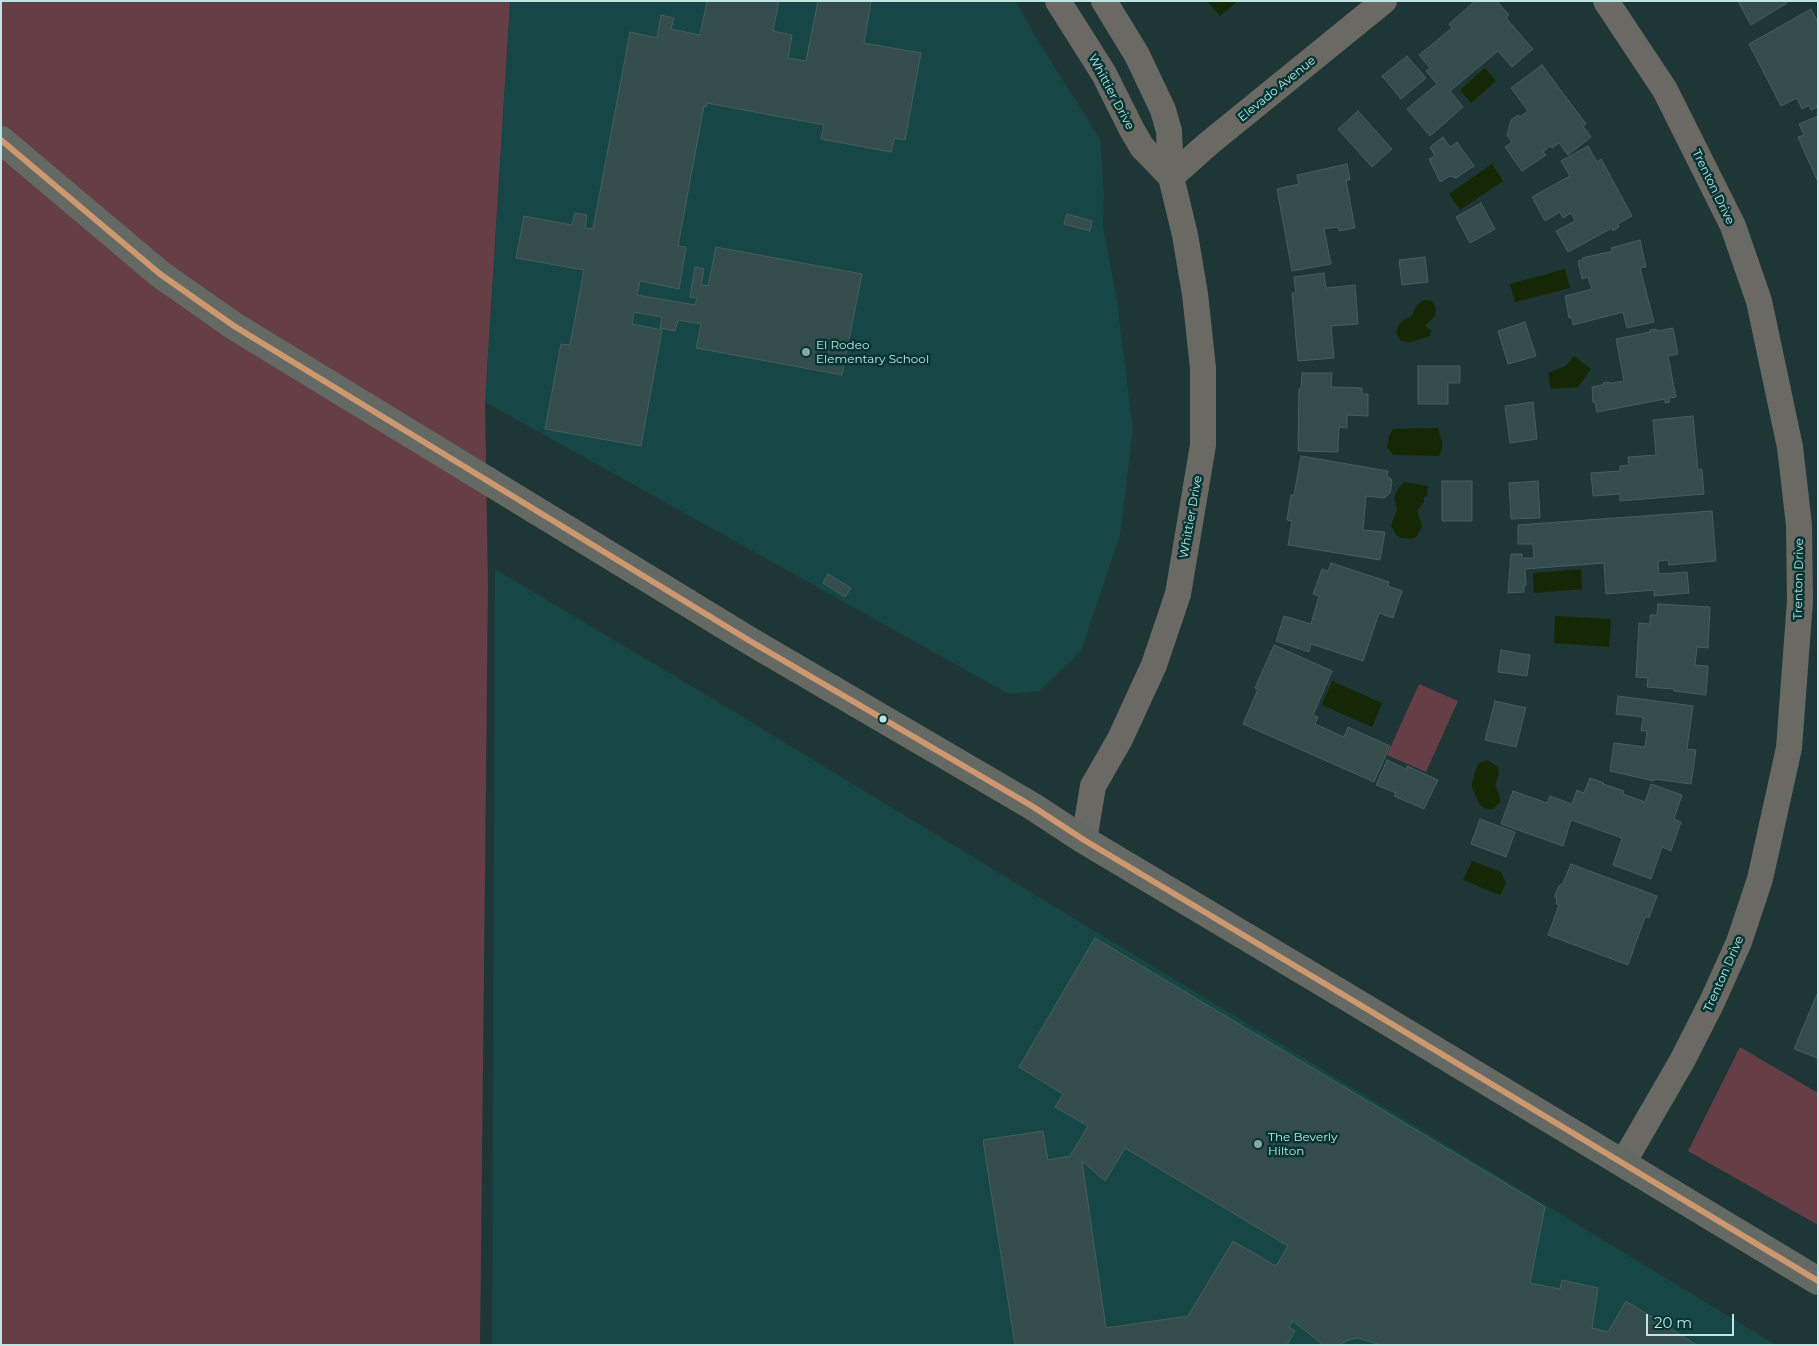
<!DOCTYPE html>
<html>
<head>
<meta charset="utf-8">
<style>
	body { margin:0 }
	#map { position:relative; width:1819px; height:1346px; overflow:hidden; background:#1e3635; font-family:Montserrat,sans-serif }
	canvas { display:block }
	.frame { position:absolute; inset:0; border:2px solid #bfe5e2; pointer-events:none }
	.scale { position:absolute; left:1646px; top:1314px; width:88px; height:22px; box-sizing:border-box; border:2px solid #bfe5e2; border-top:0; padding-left:6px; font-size:15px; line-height:18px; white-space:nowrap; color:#bfe5e2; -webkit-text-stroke:4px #053533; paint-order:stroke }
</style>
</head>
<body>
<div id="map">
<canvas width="1819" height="1346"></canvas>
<div class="frame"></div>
<div class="scale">20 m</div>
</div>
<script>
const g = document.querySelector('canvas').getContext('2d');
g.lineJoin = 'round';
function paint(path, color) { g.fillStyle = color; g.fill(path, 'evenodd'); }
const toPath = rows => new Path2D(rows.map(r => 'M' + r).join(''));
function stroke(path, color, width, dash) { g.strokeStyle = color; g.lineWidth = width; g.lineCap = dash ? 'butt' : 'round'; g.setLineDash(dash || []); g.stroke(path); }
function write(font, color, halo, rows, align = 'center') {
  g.font = font + ' Montserrat,sans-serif'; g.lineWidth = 5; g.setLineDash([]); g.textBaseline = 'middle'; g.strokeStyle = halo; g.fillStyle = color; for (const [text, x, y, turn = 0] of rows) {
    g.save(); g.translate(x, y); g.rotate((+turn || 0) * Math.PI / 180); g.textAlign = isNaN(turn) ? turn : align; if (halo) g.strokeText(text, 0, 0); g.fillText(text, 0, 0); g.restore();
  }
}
paint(toPath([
	[510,1,1016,1,1035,36,1100,139,1104,194,1103,226,1117,301,1133,429,1120,535,1081,651,1039,691,1009,694,485,402],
	[495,569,728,708,1776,1345,492,1345]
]), '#164645');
paint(toPath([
	[1,1,510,1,485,402,488,585,480,1345,1,1345],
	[1419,684,1458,701,1426,772,1387,755],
	[1740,1047,1818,1093,1818,1225,1688,1151]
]), '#653f45');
paint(toPath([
	[1207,1,1238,1,1220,16],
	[1485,68,1496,81,1471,103,1460,90],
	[1492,164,1503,181,1460,210,1449,194],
	[1565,269,1570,288,1515,302,1510,284],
	[1424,300,1429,300,1433,302,1436,309,1435,316,1425,326,1431,330,1430,336,1411,342,1401,341,1396,332,1399,325,1403,320,1411,317,1417,305],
	[1574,356,1591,369,1578,387,1551,389,1548,373,1566,366],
	[1438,428,1442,442,1442,449,1439,456,1393,455,1387,447,1389,436,1393,429],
	[1404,482,1428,486,1427,496,1424,497,1424,502,1417,511,1422,526,1417,536,1412,539,1401,538,1396,535,1391,525,1397,510,1394,498,1398,489],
	[1581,569,1582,589,1534,593,1533,573],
	[1555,616,1611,619,1609,647,1554,643],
	[1332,681,1382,703,1372,727,1322,705],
	[1487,760,1498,767,1499,774,1495,785,1500,797,1500,802,1493,809,1486,809,1480,805,1472,788,1472,783,1476,769,1479,763],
	[1472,861,1501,872,1506,883,1500,895,1463,880]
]), '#162705');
const building = toPath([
	[707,1,779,1,773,31,792,35,788,58,806,61,818,1,871,1,864,43,921,53,905,140,894,138,891,152,821,139,824,125,707,103,706,107,704,106,678,246,686,247,679,289,640,281,637,295,695,305,697,298,690,297,695,267,704,269,701,285,708,286,716,247,862,274,842,375,696,348,701,324,678,320,675,331,660,328,662,317,634,312,632,324,662,330,641,446,545,429,561,344,570,345,584,270,516,258,524,216,572,225,575,213,587,215,585,228,593,229,630,32,657,38,661,15,674,18,671,29,700,35,707,1],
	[1475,1,1497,1,1509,15,1506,18,1533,49,1512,67,1498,51,1450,91,1463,107,1430,136,1407,109,1437,84,1426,71,1430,68,1419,55,1452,28,1449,24,1475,1],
	[1738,1,1786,1,1787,3,1751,25,1738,1],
	[1811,9,1818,22,1818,107,1811,110,1809,105,1802,109,1797,98,1781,106,1749,44,1811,9],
	[1407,56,1426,78,1401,99,1382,76,1407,56],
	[1542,65,1586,124,1583,126,1591,137,1568,155,1559,143,1552,148,1550,146,1543,152,1546,155,1522,171,1505,147,1512,142,1507,135,1511,120,1518,115,1520,117,1528,111,1511,88,1542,65],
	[1358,111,1392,149,1372,167,1338,129,1358,111],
	[1818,116,1818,182,1798,137,1804,135,1799,124,1818,116],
	[1443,137,1450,147,1457,142,1474,166,1456,178,1450,176,1440,182,1429,159,1435,156,1430,147,1443,137],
	[1588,146,1597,162,1601,159,1632,216,1618,224,1619,227,1613,231,1612,228,1568,252,1556,231,1575,221,1571,213,1563,218,1560,212,1545,221,1532,197,1570,176,1561,161,1588,146],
	[1347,164,1350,180,1346,180,1355,228,1339,231,1338,227,1324,229,1331,264,1292,271,1277,189,1299,184,1297,175,1347,164],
	[1481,203,1495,229,1470,243,1456,217,1481,203],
	[1067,214,1092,221,1090,231,1064,224,1067,214],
	[1640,240,1646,267,1640,268,1654,322,1627,328,1623,312,1573,325,1572,318,1569,318,1565,296,1592,289,1588,277,1582,279,1578,261,1583,260,1582,258,1613,251,1611,248,1640,240],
	[1425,257,1428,282,1402,285,1399,260,1425,257],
	[1324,273,1326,288,1355,285,1358,324,1331,326,1334,358,1298,361,1292,293,1296,293,1294,277,1324,273],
	[1525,322,1536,356,1508,364,1498,331,1525,322],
	[1673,328,1678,354,1668,356,1676,397,1669,398,1670,402,1665,403,1665,399,1597,412,1595,402,1593,402,1592,387,1602,385,1605,382,1612,383,1624,381,1616,339,1650,332,1650,330,1656,329,1657,331,1673,328],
	[1418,366,1460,366,1460,383,1448,383,1448,404,1418,404,1418,366],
	[1302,373,1332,373,1331,387,1362,388,1362,394,1368,394,1368,416,1347,415,1347,428,1339,427,1338,452,1298,451,1299,389,1301,389,1302,373],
	[1533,402,1537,439,1510,443,1505,406,1533,402],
	[1693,416,1698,470,1702,469,1704,494,1620,501,1620,494,1593,496,1591,473,1620,471,1620,466,1629,465,1628,457,1656,455,1653,420,1693,416],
	[1301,456,1388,471,1387,476,1391,479,1392,482,1390,493,1384,498,1366,496,1363,530,1385,532,1380,560,1288,545,1292,521,1287,520,1291,495,1294,495,1301,456],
	[1442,481,1472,481,1472,521,1442,521,1442,481],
	[1538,481,1540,518,1511,519,1509,483,1538,481],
	[1712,511,1716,561,1669,565,1668,560,1658,561,1659,574,1687,572,1689,593,1654,596,1654,590,1606,594,1604,563,1525,569,1526,585,1524,585,1524,592,1508,593,1511,554,1522,554,1522,558,1534,558,1533,544,1518,544,1518,525,1712,511],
	[1331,563,1389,582,1388,586,1402,591,1393,618,1379,613,1363,661,1311,644,1309,652,1276,641,1284,616,1311,624,1319,596,1313,594,1322,569,1328,571,1331,563],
	[828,574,851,588,845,597,823,583,828,574],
	[1658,604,1710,607,1708,648,1697,647,1695,665,1708,666,1706,695,1674,691,1674,689,1647,687,1648,678,1636,677,1639,623,1650,624,1650,615,1657,615,1658,604],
	[1274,645,1332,671,1313,715,1318,717,1315,724,1344,737,1348,727,1390,746,1374,782,1243,724,1258,689,1255,688,1274,645],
	[1501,650,1530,655,1527,676,1498,672,1501,650],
	[1618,696,1693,706,1687,749,1696,750,1691,784,1654,779,1654,781,1610,771,1614,743,1645,747,1647,731,1641,731,1643,717,1616,714,1618,696],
	[1495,701,1526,708,1516,747,1485,740,1495,701],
	[1387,760,1406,769,1407,766,1438,780,1424,809,1394,796,1396,793,1376,785,1387,760],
	[1590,778,1604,783,1603,784,1624,791,1623,794,1645,802,1651,784,1682,795,1674,819,1681,822,1671,851,1662,847,1651,879,1613,865,1622,838,1571,820,1563,846,1501,824,1513,791,1547,803,1550,796,1572,804,1577,790,1584,793,1590,778],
	[1480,819,1515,832,1506,857,1471,844,1480,819],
	[1571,864,1657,896,1649,918,1645,917,1628,965,1548,935,1559,905,1556,904,1557,899,1555,898,1555,895,1559,886,1563,883,1571,864],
	[1095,938,1545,1207,1530,1283,1560,1289,1562,1280,1598,1288,1592,1328,1608,1332,1626,1301,1697,1345,1381,1345,1358,1338,1348,1340,1338,1345,1323,1345,1293,1321,1289,1327,1295,1331,1287,1345,1015,1345,983,1140,1043,1131,1048,1160,1070,1156,1088,1126,1055,1107,1063,1094,1019,1067,1095,938],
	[1125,1148,1288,1246,1276,1266,1233,1241,1188,1316,1106,1328,1082,1161,1105,1181,1125,1148],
	[1818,992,1818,1058,1794,1049,1818,992]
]);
paint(building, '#344d4c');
stroke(building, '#455f5e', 1);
stroke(toPath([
	[1058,1,1104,74,1132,130,1142,147,1171,177],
	[1606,1,1665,90,1733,226,1759,301,1790,447,1799,525,1800,601,1789,748,1760,879,1739,942,1712,1002,1682,1061,1623,1163],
	[1171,177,1208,144,1384,1],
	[1084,840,1093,786,1120,739,1154,665,1178,594,1203,445,1203,368,1195,294,1185,235,1171,177,1169,131,1163,110,1137,55,1104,1]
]), '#6a6964', 26);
stroke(toPath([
	[1,140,160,274,234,326,750,641,1032,806,1084,840,1347,997,1818,1281]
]), '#656963', 28);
stroke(toPath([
	[1,140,160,274,234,326,750,641,1032,806,1084,840,1347,997,1818,1281]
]), '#cd976f', 6);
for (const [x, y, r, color] of [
	[806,352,5,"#87a8a5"],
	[883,719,4.5,"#bfe5e2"],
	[1258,1144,5,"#87a8a5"]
]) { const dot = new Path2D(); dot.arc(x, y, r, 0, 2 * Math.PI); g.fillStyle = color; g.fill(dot); stroke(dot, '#053533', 2); }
write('12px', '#bfe5e2', '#053533', [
	["Elevado Avenue",1277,89,-39],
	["Whittier Drive",1111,92,62],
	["Trenton Drive",1713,187,64],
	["Whittier Drive",1191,517,-80],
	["Trenton Drive",1799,579,-89],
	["Trenton Drive",1724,974,-66]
]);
write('12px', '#bfe5e2', '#053533', [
	["El Rodeo",816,345],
	["Elementary School",816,359],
	["The Beverly",1268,1137],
	["Hilton",1268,1151]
], 'left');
</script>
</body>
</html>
